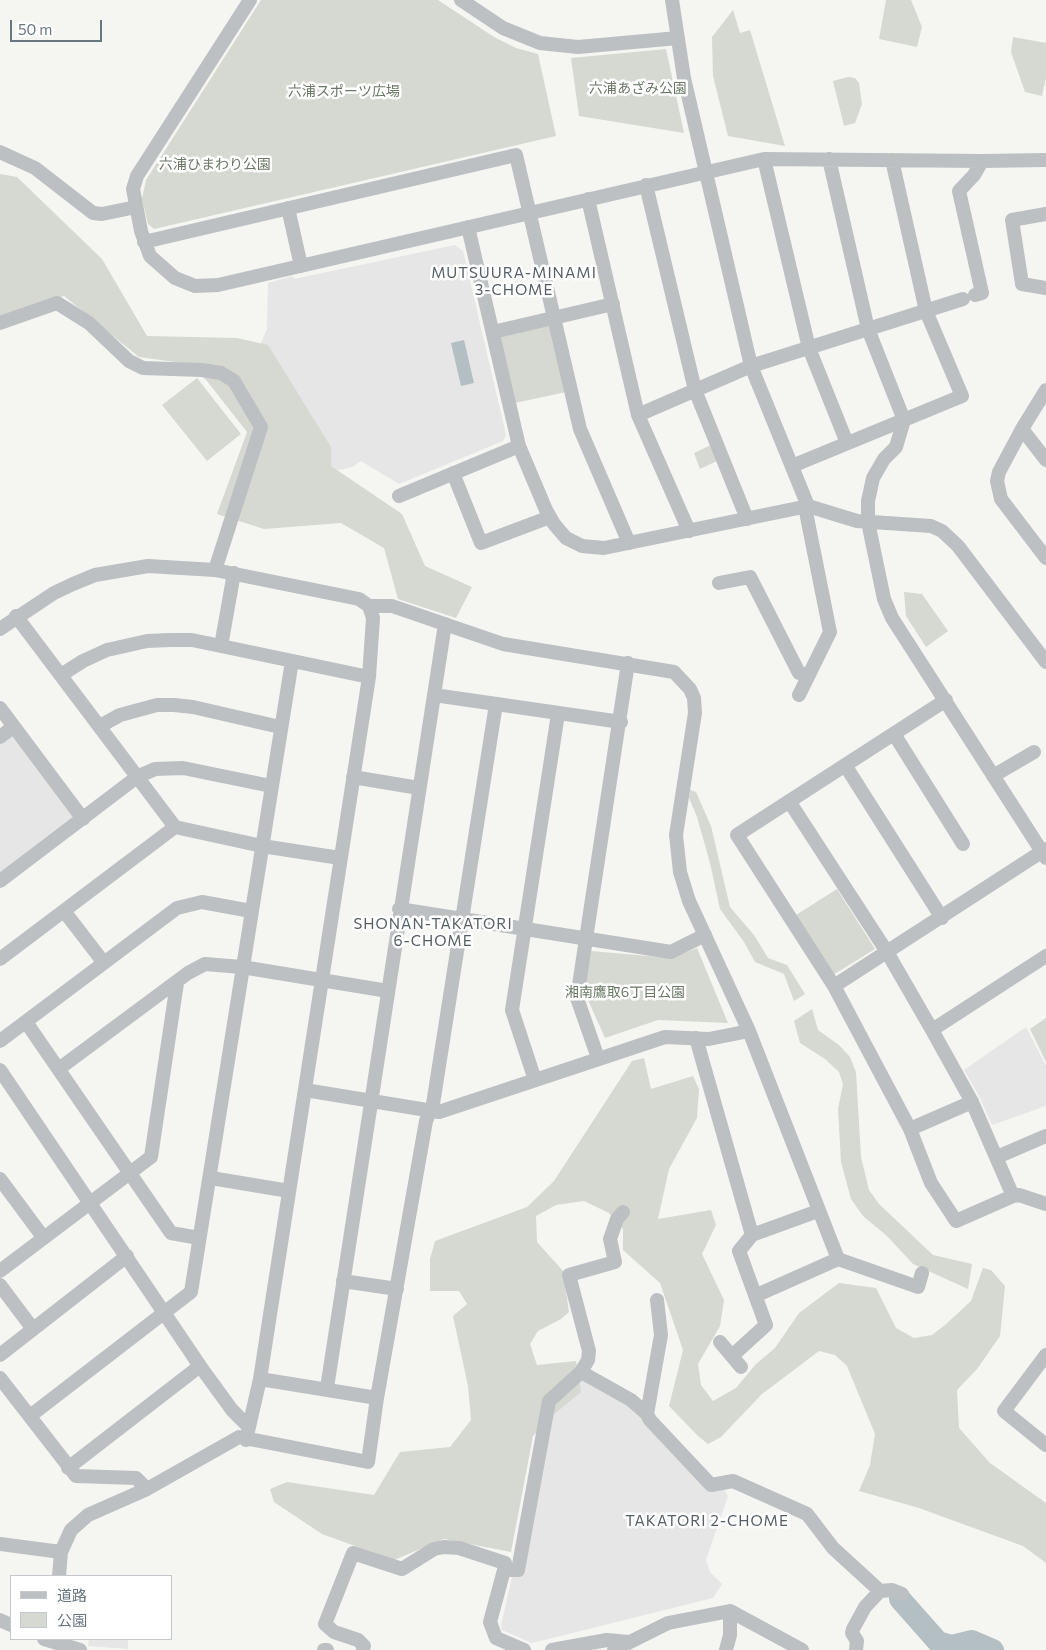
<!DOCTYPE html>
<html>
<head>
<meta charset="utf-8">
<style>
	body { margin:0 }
	#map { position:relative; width:1046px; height:1650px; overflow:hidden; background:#f5f5f2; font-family:Commissioner,"Noto Sans JP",sans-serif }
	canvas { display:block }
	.legend { position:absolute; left:10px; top:1575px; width:162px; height:65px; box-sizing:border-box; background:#fff; border:1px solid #c3c8cc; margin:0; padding:6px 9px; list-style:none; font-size:15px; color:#68767f }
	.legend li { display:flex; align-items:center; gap:10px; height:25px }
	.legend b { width:25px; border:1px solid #c3c8cc }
	.scale { position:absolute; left:10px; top:20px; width:92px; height:22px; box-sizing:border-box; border:2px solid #68767f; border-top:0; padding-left:6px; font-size:15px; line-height:18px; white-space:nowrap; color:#68767f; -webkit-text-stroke:4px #fff; paint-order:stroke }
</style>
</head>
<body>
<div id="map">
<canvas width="1046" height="1650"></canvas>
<ul class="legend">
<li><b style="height:6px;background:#bcc0c3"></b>道路</li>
<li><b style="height:14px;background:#d5d9d2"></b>公園</li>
</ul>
<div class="scale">50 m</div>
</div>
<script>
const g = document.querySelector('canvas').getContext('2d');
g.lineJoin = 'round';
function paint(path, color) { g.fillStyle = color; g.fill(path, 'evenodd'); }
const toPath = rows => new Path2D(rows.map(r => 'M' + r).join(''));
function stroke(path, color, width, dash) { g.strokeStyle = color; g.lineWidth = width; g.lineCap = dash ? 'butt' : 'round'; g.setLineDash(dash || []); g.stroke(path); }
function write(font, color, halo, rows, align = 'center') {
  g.font = font + ' Commissioner,"Noto Sans JP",sans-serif'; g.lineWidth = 5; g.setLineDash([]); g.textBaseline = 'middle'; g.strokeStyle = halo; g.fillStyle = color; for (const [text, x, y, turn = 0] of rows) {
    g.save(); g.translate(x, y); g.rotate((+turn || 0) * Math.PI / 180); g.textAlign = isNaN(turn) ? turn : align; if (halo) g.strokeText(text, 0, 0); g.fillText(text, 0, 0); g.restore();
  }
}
paint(toPath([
	[455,245,463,251,506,435,503,441,399,484,361,461,352,467,331,472,255,357,267,329,268,283,293,276,294,279],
	[12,730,78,819,0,880,0,739],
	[1026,1027,1046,1066,1046,1106,992,1125,979,1096,964,1070],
	[581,1377,630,1404,712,1489,724,1490,728,1496,706,1560,710,1572,722,1584,713,1598,532,1643,502,1630,501,1625,553,1400],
	[89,1639,128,1639,128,1649,88,1646]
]), '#e5e6e5');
paint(toPath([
	[261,0,438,0,494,37,516,48,538,54,556,136,154,229,148,224,142,199,146,180],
	[886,0,911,0,922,27,917,47,879,39],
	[733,10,740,33,750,30,785,146,728,136,713,76,712,37],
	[1013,37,1046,43,1046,77,1042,96,1025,92,1011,52],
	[666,49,684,133,579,116,571,58],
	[848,77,855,78,859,83,862,104,855,123,844,126,833,81],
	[0,174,17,177,102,259,147,336,237,338,268,345,331,447,331,466,402,514,425,566,472,587,456,618,398,599,384,548,341,523,264,529,217,514,247,432,207,381,190,364,139,357,64,296,0,317],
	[549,321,566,392,515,403,498,334],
	[197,378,241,434,207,461,162,405],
	[713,444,719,460,700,469,694,453],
	[904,592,922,594,948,631,926,647,906,616],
	[690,790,696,792,711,826,730,907,754,935,768,958,787,965,805,994,794,1001,784,974,755,962,744,942,720,909,710,863,697,817,689,798],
	[837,889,875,949,833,975,796,915],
	[697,948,728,1023,658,1020,605,1038,584,991,591,951,672,958],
	[812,1009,818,1030,839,1045,850,1057,856,1072,861,1157,869,1190,879,1204,933,1255,972,1264,968,1289,913,1264,887,1236,863,1216,851,1199,841,1162,838,1109,843,1084,839,1072,825,1059,800,1043,794,1021],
	[1046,1018,1046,1062,1030,1029],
	[644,1058,651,1089,693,1076,699,1089,697,1118,669,1169,658,1219,711,1210,716,1225,702,1254,724,1300,720,1326,698,1364,701,1385,713,1401,736,1388,756,1364,775,1348,799,1313,839,1283,876,1288,896,1328,914,1338,932,1335,945,1325,971,1301,983,1268,991,1270,1005,1286,1000,1336,977,1369,957,1390,959,1428,990,1463,1046,1503,1046,1563,1023,1546,919,1508,859,1491,870,1465,875,1434,847,1366,835,1355,819,1351,762,1394,721,1437,708,1444,698,1436,669,1406,683,1350,660,1283,623,1250,623,1229,609,1213,584,1201,556,1205,536,1216,537,1242,563,1271,569,1312,561,1319,538,1331,530,1344,537,1365,576,1361,581,1392,553,1415,533,1436,511,1552,444,1539,394,1560,322,1534,274,1502,270,1489,287,1482,374,1495,400,1452,450,1447,471,1420,468,1386,453,1316,467,1304,459,1291,430,1291,430,1259,435,1241,527,1207,554,1181,632,1061]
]), '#d5d9d2');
paint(toPath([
	[464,340,474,383,461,386,451,343]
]), '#b3bfc2');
stroke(toPath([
	[900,1599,938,1642,952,1646,972,1641,993,1650]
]), '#b3bfc2', 22);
stroke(toPath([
	[250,0,137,176,133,189,141,231,150,256,175,278,195,286,218,285,764,159,982,161,1046,160],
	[461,0,503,28,540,43,578,47,678,38],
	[672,0,684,78,751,366,808,506],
	[0,152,35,168,93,213,102,214,136,207],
	[764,159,809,348,847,443],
	[829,159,868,329,904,420,896,447,884,459,873,478,868,501,868,522,884,599,892,618,1046,858],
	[646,185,695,390,747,519],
	[588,199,638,415,689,531],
	[288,208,301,266],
	[1046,214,1012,220,1022,284,1046,288],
	[468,227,519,446,546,510,554,524,566,538,582,546,604,548,808,506,857,521,931,526,942,531,958,546,1046,662],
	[144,242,516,155,580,429,629,543],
	[975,295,982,293,959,191,974,175,982,161],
	[0,323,57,303,89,323,129,361,143,368,202,370,221,373,234,381,261,427,215,570],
	[493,332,613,304],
	[1046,390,1022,429,999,472,997,481,1001,499,1046,558],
	[638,415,751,366,963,299],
	[1022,429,1046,460],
	[792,466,962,396,926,311,892,160],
	[453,473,481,543,550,517],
	[399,496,519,446],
	[719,583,750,577,799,673,809,675],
	[369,606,392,606,503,644,674,672,690,689,694,698,695,713,676,835,680,872,689,901,749,1031,838,1259],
	[16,616,175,827,262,846,340,858],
	[0,629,54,593,73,584,95,575,148,566,215,570,359,599,369,606,373,618,369,677,260,1379,246,1440],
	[221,646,234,573],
	[61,675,83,661,107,650,147,641,170,640,192,640,221,646,369,677],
	[434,695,621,722],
	[799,695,830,632,805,507],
	[946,700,737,835,834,986,910,1129,931,1183,956,1221,1013,1196,1019,1195,1046,1204],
	[0,708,83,819],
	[100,726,120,715,157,705,174,705,193,707,280,727],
	[894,734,963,844],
	[0,737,13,727],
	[845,765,942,918],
	[993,776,1034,752],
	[353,777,419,788],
	[789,801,887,952,932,1030,972,1102,1013,1196],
	[0,881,137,777,155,769,183,768,271,786],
	[399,909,671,952,705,935],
	[64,911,104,963],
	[0,959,175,827],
	[834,986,1046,849],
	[26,1022,171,1233,199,1238],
	[932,1030,1046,956],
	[696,1038,752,1235],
	[0,1041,177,908,202,902,251,911],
	[598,1058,577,998,628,663],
	[60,1068,188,973,205,964,242,967,388,991],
	[0,1070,200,1366,232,1410,249,1427],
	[535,1080,512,1010,558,714],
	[305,1090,439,1112,665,1037,709,1039,749,1031],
	[910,1129,972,1102],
	[997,1157,1046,1136],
	[211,1178,289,1191],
	[0,1179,43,1237],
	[0,1271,151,1157,177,983],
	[343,1281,397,1289],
	[0,1285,33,1329],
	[757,1295,838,1259,918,1287,922,1273],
	[720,1342,741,1367],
	[0,1355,127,1256],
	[1046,1355,1004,1411,1046,1445],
	[732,1356,766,1325,739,1251,752,1235,818,1211],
	[581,1372,631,1400,647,1414,650,1420,711,1485,733,1481,807,1514,833,1548,880,1591],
	[0,1378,76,1476,136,1478,147,1489],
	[260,1379,377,1398],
	[327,1388,445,624],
	[647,1414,661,1335,657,1300],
	[30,1416,191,1292,292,661],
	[68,1468,200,1366],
	[0,1544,61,1552],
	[59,1576,61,1552,71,1530,88,1515,147,1489,239,1437,368,1462,377,1398,426,1121,433,1104,496,704],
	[0,1620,11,1625],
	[44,1639,80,1650],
	[324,1650,327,1650],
	[363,1650,364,1646,358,1640,334,1632,325,1624,353,1553,402,1569,434,1549,444,1547,459,1548,505,1563,504,1570],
	[524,1650,496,1638,490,1622,504,1570,518,1570,549,1401,581,1372,588,1360,589,1351,569,1275,615,1262,610,1239,617,1219,623,1212],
	[552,1650,607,1640,629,1642],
	[614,1650,668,1623,730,1611,802,1650],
	[726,1650,730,1635,730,1611],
	[856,1650,857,1641,852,1633,853,1629,865,1607,880,1591,892,1590,902,1594]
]), '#bcc0c3', 14);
write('14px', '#6a7766', '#fff', [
	["六浦あざみ公園",638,88],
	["六浦スポーツ広場",344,91],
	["六浦ひまわり公園",215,164],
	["湘南鷹取6丁目公園",625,992]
]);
g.letterSpacing = '1px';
write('15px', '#555f65', '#fff', [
	["MUTSUURA-MINAMI",514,273],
	["3-CHOME",514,290],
	["SHONAN-TAKATORI",433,924],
	["6-CHOME",433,941],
	["TAKATORI 2-CHOME",707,1521]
]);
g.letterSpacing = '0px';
</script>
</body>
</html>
